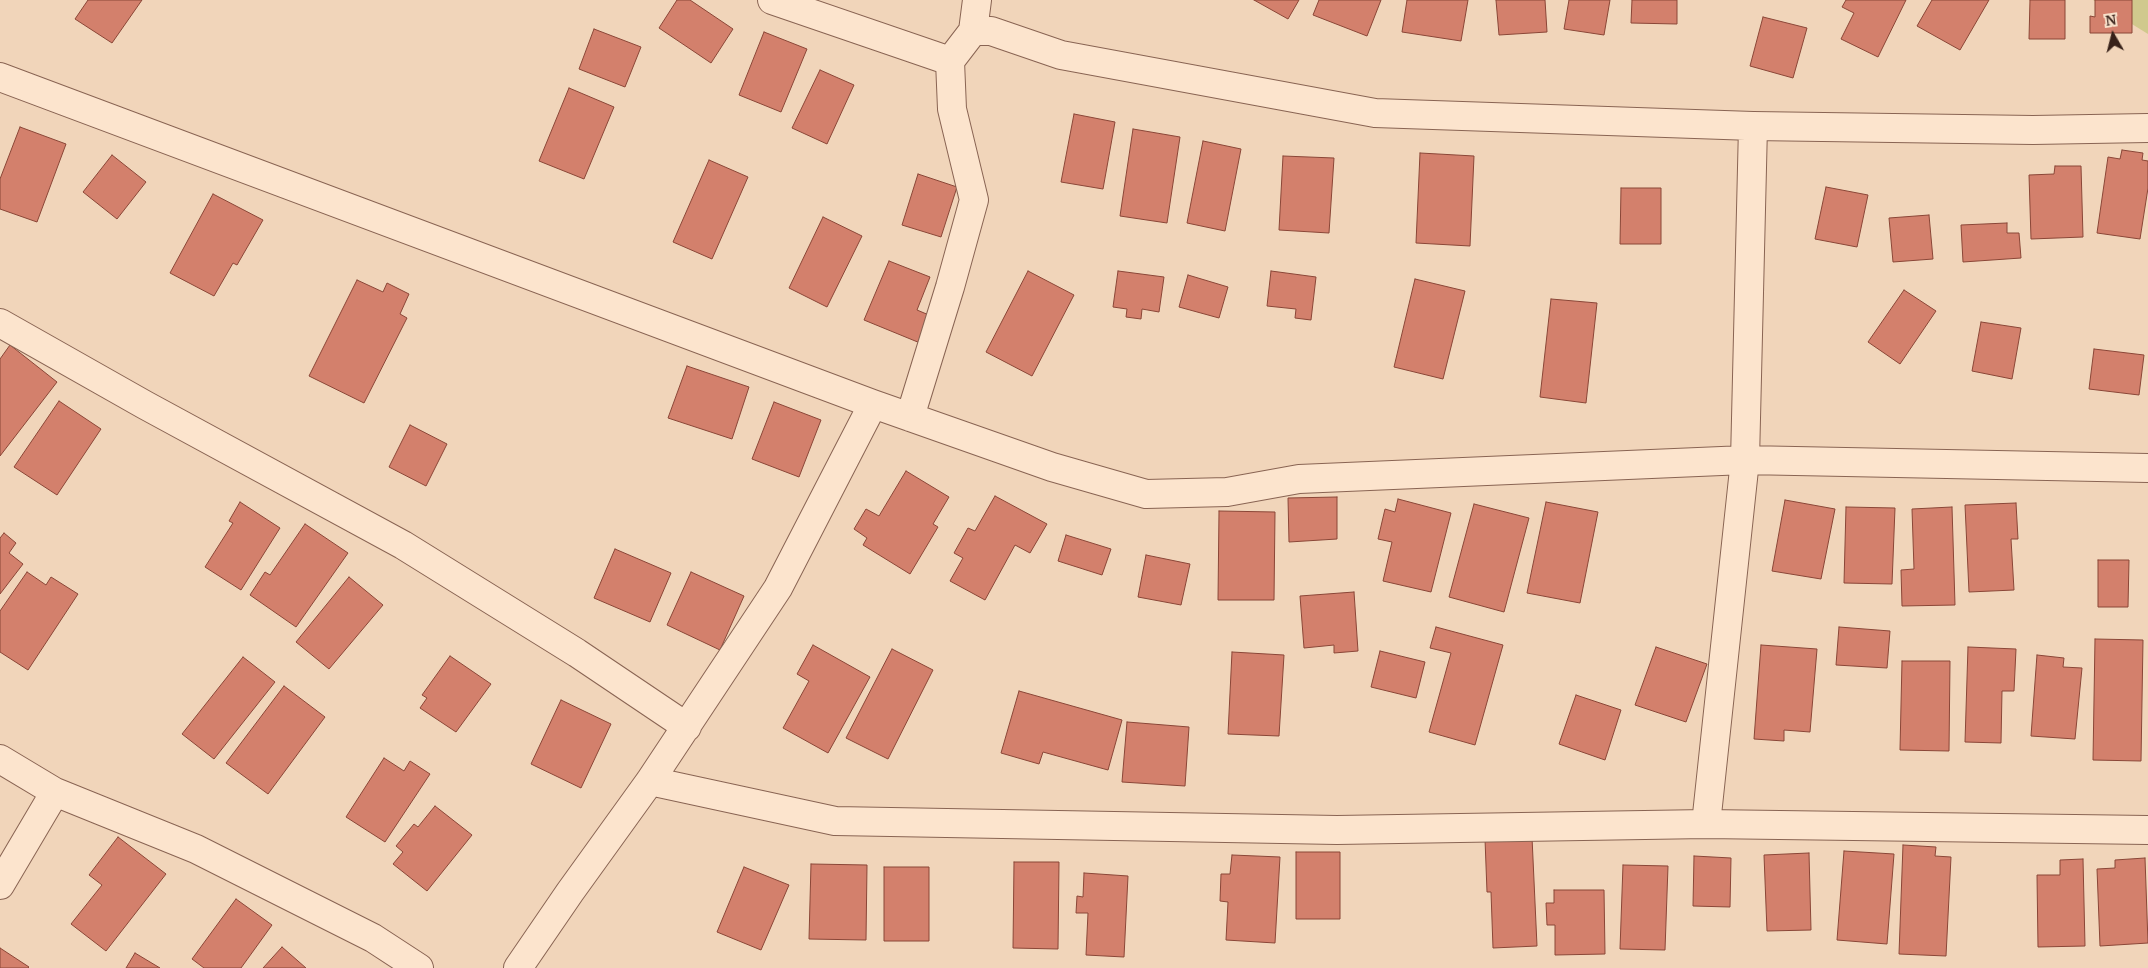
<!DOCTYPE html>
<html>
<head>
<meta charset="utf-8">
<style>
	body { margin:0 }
	#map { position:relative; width:2148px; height:968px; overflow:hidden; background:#f1d5ba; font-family:"PT Serif",serif }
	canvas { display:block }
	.north { position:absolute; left:2088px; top:10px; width:50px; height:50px; -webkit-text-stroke:4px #f8e1ca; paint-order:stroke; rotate:352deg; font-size:14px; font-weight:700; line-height:20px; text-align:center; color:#372119 }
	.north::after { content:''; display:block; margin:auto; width:18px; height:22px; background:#372119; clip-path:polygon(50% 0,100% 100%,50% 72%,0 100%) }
</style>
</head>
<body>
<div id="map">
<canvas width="2148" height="968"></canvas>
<div class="north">N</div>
</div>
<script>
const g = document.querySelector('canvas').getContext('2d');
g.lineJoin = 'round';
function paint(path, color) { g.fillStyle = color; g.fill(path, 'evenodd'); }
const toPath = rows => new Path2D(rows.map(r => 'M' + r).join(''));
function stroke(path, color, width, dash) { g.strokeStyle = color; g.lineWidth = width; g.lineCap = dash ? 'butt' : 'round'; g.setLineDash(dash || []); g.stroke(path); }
paint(toPath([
	[2093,0,2148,0,2148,34]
]), '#d0c98d');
const building = toPath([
	[88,0,142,0,112,43,75,19,88,0],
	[677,0,690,0,733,29,711,63,659,28,677,0],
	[1254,0,1299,0,1288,19,1254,0],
	[1319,0,1381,0,1367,36,1313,15,1319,0],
	[1407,0,1468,0,1461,41,1402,32,1407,0],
	[1496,0,1545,0,1547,32,1499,35,1496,0],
	[1569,0,1610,0,1604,35,1564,29,1569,0],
	[1632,0,1677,0,1677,24,1631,23,1632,0],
	[1846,0,1906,0,1878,57,1841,39,1854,13,1842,7,1846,0],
	[1932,0,1989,0,1960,50,1917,26,1932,0],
	[2030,0,2065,0,2065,39,2029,39,2030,0],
	[2095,0,2132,0,2132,33,2090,33,2090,16,2095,17,2095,0],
	[1763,17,1807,28,1793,78,1750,66,1763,17],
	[594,29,641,47,625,87,579,69,594,29],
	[764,32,807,49,781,112,739,95,764,32],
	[820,70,854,85,827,144,792,128,820,70],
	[569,88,614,107,584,179,539,161,569,88],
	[1074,114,1115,122,1103,189,1061,182,1074,114],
	[20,127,66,144,37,222,0,209,0,179,20,127],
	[1133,129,1180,137,1167,223,1120,216,1133,129],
	[1203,141,1241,149,1225,231,1187,223,1203,141],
	[2122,150,2143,153,2142,160,2148,161,2148,188,2140,239,2097,233,2108,157,2120,159,2122,150],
	[1420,153,1474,156,1470,246,1416,243,1420,153],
	[112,155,146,182,117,219,83,192,112,155],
	[1283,156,1334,158,1329,233,1279,230,1283,156],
	[709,160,748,177,712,259,673,242,709,160],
	[2055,166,2081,166,2083,237,2031,239,2029,175,2054,174,2055,166],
	[918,174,957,187,941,237,902,225,918,174],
	[1826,187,1868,195,1857,247,1815,239,1826,187],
	[1621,188,1661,188,1661,244,1620,244,1621,188],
	[213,194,263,220,237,265,233,263,214,296,170,273,213,194],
	[1929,215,1933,259,1893,262,1889,218,1929,215],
	[823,217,862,236,827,307,789,288,823,217],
	[2007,223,2007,233,2019,233,2021,258,1963,262,1961,225,2007,223],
	[889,261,930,277,917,310,936,318,925,345,864,320,889,261],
	[1028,271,1074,295,1032,376,986,352,1028,271],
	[1118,271,1164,277,1159,312,1142,309,1141,319,1126,317,1127,309,1113,307,1118,271],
	[1271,271,1316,277,1311,320,1295,318,1296,309,1267,306,1271,271],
	[1188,275,1228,287,1219,318,1179,307,1188,275],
	[1415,279,1465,291,1443,379,1394,367,1415,279],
	[357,280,383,292,387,283,409,294,400,314,407,318,364,403,309,376,357,280],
	[1904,290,1936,311,1900,364,1868,342,1904,290],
	[1551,299,1597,303,1586,403,1540,397,1551,299],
	[1981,322,2021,328,2012,379,1972,371,1981,322],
	[10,345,57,382,0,456,0,359,10,345],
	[2094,349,2144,355,2139,395,2089,389,2094,349],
	[687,366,749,387,732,439,668,418,687,366],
	[59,401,101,429,57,495,14,467,59,401],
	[774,402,821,420,799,477,752,459,774,402],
	[410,425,447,444,426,486,389,467,410,425],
	[906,471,949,497,933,524,938,527,910,574,863,545,867,538,854,529,866,509,879,516,906,471],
	[995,496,1047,524,1030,553,1015,545,985,600,950,581,963,558,954,553,968,528,975,531,995,496],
	[1337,497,1337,539,1289,542,1288,498,1337,497],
	[1398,499,1451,513,1431,592,1383,581,1392,542,1378,539,1385,509,1395,512,1398,499],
	[1785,500,1835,509,1821,579,1772,571,1785,500],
	[240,502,280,528,241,590,205,567,233,523,229,521,240,502],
	[1546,502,1598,512,1580,603,1527,593,1546,502],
	[2016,503,2018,539,2011,539,2014,590,1969,592,1965,505,2016,503],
	[1474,504,1529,518,1504,612,1449,597,1474,504],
	[1846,507,1895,508,1892,584,1844,583,1846,507],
	[1952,507,1955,605,1902,606,1901,570,1914,569,1912,509,1952,507],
	[1219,511,1275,512,1274,600,1218,600,1219,511],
	[305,524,348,553,296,627,250,595,265,572,270,575,305,524],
	[4,533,16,543,9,553,23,564,0,594,0,538,4,533],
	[1066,535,1111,549,1102,575,1058,561,1066,535],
	[615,549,671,573,650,622,594,598,615,549],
	[1146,555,1190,564,1181,605,1138,597,1146,555],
	[2098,560,2129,560,2128,607,2098,607,2098,560],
	[27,572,46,585,51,577,78,594,28,670,0,652,0,611,27,572],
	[691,572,744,596,720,650,667,625,691,572],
	[349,577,383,605,329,669,296,642,349,577],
	[1354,592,1358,651,1334,653,1334,645,1304,648,1300,596,1354,592],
	[1436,627,1503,645,1475,745,1429,732,1451,653,1430,648,1436,627],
	[1839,627,1890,631,1887,668,1836,665,1839,627],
	[2095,639,2143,640,2141,761,2093,760,2095,639],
	[813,645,870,677,828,753,783,728,809,681,797,674,813,645],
	[1761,645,1817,649,1810,732,1784,730,1784,741,1754,739,1761,645],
	[1656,647,1707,664,1686,722,1635,705,1656,647],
	[1968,647,2016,649,2014,691,2002,691,2001,743,1965,742,1968,647],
	[892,649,933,670,888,759,846,738,892,649],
	[1380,651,1425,662,1416,698,1371,687,1380,651],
	[1232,652,1284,655,1279,736,1228,734,1232,652],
	[2037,655,2064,658,2063,667,2082,668,2075,739,2031,736,2037,655],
	[450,656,491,684,456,732,420,708,427,698,422,695,450,656],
	[243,657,275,682,214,759,182,734,243,657],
	[1902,661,1950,661,1949,751,1900,750,1902,661],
	[284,686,325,717,268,794,226,763,284,686],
	[1019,691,1122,720,1108,770,1043,752,1039,764,1001,753,1019,691],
	[1576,695,1621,710,1605,760,1559,744,1576,695],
	[561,700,611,724,581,788,531,764,561,700],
	[1127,722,1189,727,1185,786,1122,782,1127,722],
	[384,758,404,771,410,761,430,774,385,842,346,817,384,758],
	[435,806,472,835,427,891,393,864,403,852,396,846,414,824,418,827,435,806],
	[118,837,166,874,106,951,71,924,102,885,89,875,118,837],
	[1532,837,1537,946,1493,948,1491,892,1487,892,1485,839,1532,837],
	[1903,845,1936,847,1935,856,1951,857,1946,956,1899,954,1903,845],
	[1844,851,1894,854,1887,944,1837,940,1844,851],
	[1296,852,1340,852,1340,919,1296,919,1296,852],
	[1809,853,1811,930,1767,931,1764,855,1809,853],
	[1232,855,1280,857,1275,943,1226,940,1228,902,1220,901,1221,874,1230,874,1232,855],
	[1694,856,1731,858,1730,907,1693,906,1694,856],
	[2145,858,2148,943,2100,946,2097,869,2115,868,2115,860,2145,858],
	[2083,859,2085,946,2038,947,2037,875,2060,875,2060,860,2083,859],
	[1014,862,1059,862,1058,949,1013,948,1014,862],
	[811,864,867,865,866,940,809,939,811,864],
	[1623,865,1668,866,1665,950,1620,949,1623,865],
	[744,867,789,885,761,950,717,932,744,867],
	[884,867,929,867,929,941,884,941,884,867],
	[1084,873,1128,876,1124,957,1086,955,1088,913,1076,913,1077,896,1083,897,1084,873],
	[1554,890,1604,890,1605,954,1555,955,1555,925,1547,925,1546,903,1554,903,1554,890],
	[236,899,272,925,241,968,204,968,192,959,236,899],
	[282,947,306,968,263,968,282,947],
	[0,948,29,967,28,968,0,968,0,948],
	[135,953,160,968,126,968,135,953]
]);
paint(building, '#d3806c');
stroke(building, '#8a4637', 1);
const street = toPath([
	[772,0,950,61],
	[973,31,991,31,1061,55,1375,113,1753,126,2033,130,2148,128],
	[0,77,873,404,1052,467,1146,494,1227,492,1299,479,1745,460,2148,468],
	[0,323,145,405,403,545,577,653,687,727],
	[910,417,950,287,974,200,952,109,950,61,973,31,977,0],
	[0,759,55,792,0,885],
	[650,781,835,821,1337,830,1706,824,2148,830],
	[55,792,196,849,373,938,419,968],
	[1706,824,1745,460,1753,126],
	[518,968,570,892,650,781,778,588,873,404]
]);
stroke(street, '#896453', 30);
stroke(street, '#fce4cd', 28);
</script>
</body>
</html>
